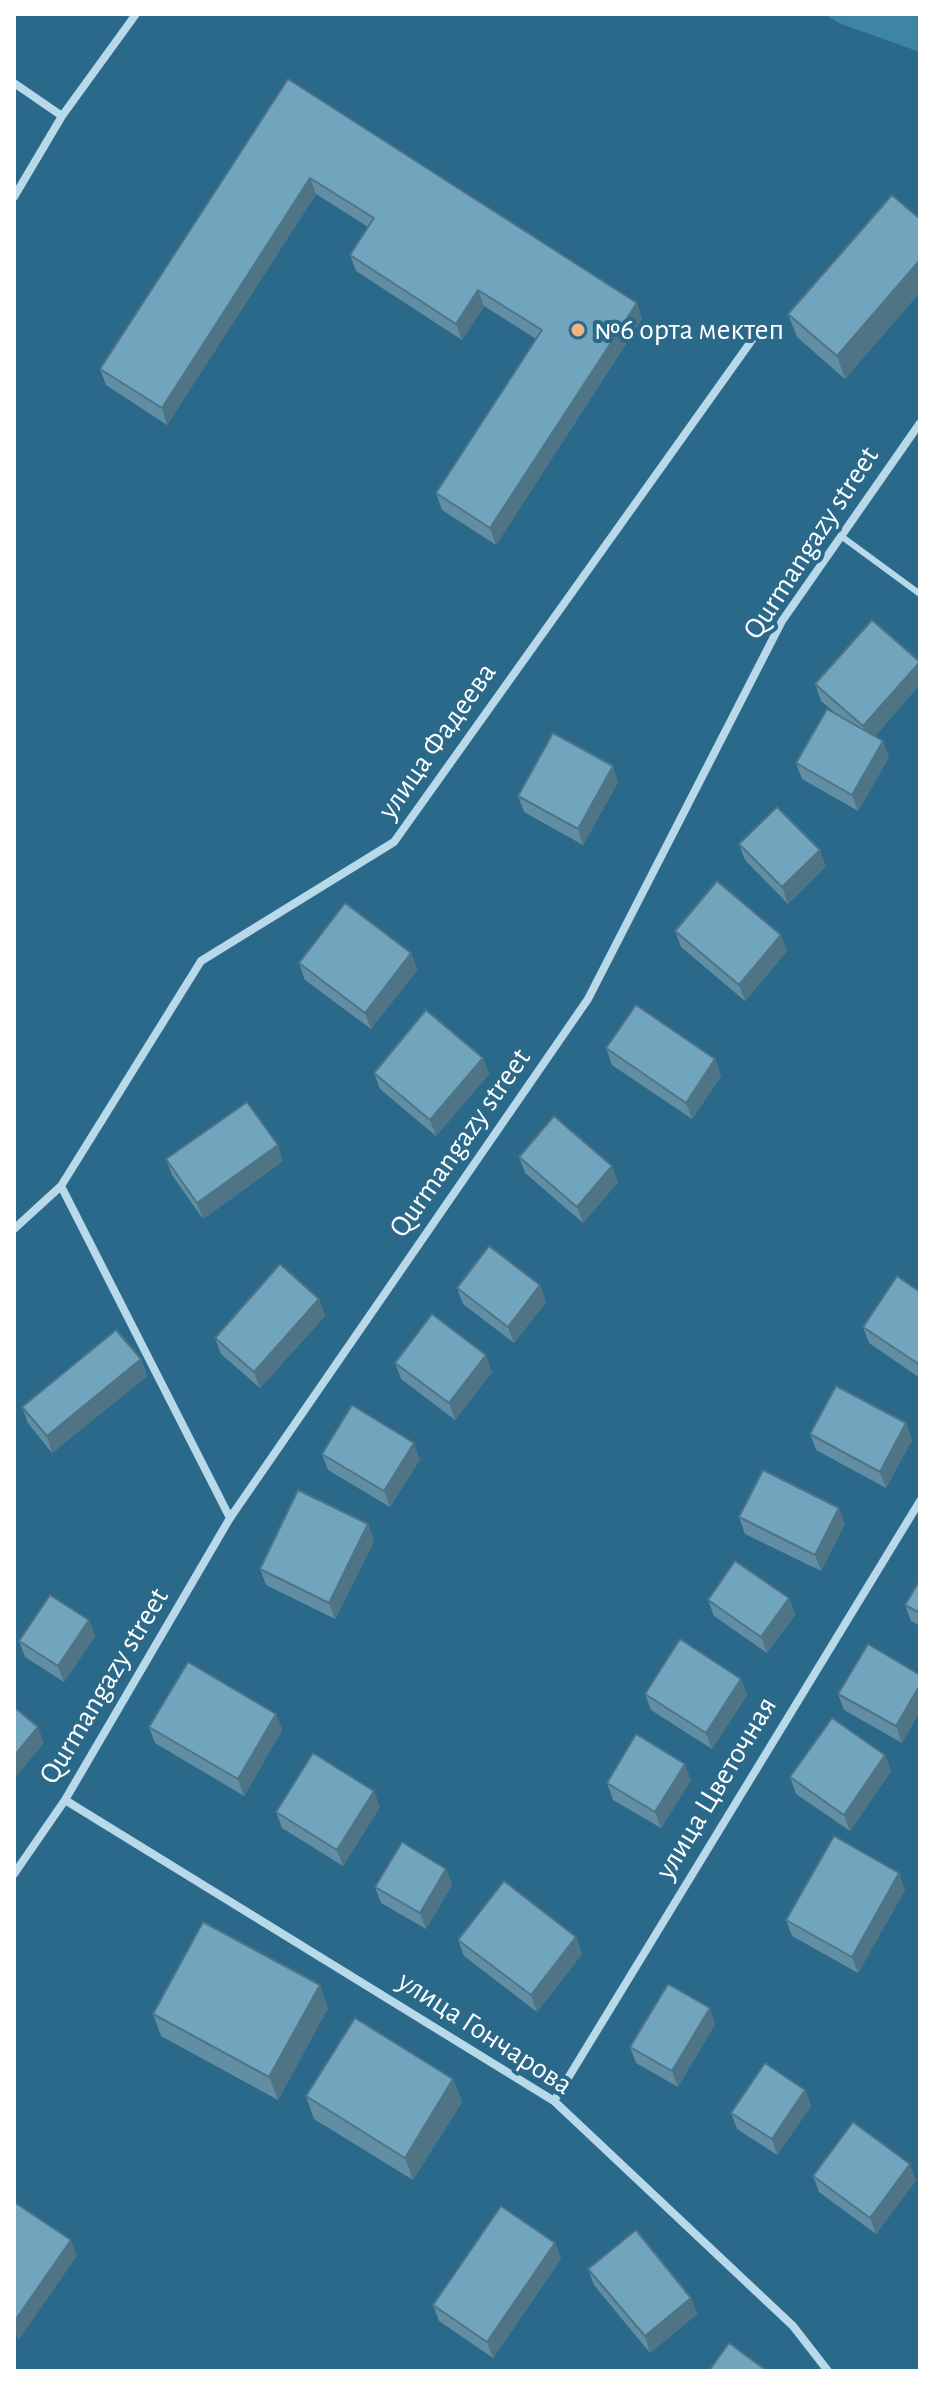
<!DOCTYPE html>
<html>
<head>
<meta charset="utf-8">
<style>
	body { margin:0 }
	#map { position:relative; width:934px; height:2385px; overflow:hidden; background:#2a6989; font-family:"Alegreya Sans",sans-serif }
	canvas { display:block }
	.frame { position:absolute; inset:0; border:16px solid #fff; pointer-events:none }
</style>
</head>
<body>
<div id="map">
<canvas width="934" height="2385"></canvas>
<div class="frame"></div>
</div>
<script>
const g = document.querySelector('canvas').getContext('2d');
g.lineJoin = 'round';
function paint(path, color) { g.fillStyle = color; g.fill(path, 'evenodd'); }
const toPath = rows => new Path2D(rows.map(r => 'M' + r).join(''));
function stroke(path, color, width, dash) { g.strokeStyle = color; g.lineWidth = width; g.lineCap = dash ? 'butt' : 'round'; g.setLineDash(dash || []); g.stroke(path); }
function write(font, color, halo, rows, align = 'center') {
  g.font = font + ' "Alegreya Sans",sans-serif'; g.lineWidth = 8; g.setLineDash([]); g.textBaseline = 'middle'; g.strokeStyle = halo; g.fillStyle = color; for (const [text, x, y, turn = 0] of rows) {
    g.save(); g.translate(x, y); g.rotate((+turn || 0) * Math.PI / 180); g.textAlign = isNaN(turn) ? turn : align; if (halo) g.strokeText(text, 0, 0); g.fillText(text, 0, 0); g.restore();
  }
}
paint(toPath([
	[824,14,920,14,920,52,841,24]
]), '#3e84a5');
stroke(toPath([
	[841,536,920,594]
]), '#b7d9e9', 6);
stroke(toPath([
	[14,83,62,116],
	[14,197,62,116,136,14],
	[61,1186,230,1518],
	[14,1229,61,1186,201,961,394,842,757,333],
	[65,1800,554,2101,793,2326,828,2371],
	[14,1874,65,1800,230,1518,588,999,782,621,920,423],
	[554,2101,920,1501]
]), '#b7d9e9', 8);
paint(toPath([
	[288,79,637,303,642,319,496,545,442,510,436,493,536,339,484,306,462,340,356,271,350,255,368,227,316,194,167,425,106,385,100,369],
	[920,219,920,292,845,379,797,337,788,314],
	[920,663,920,684,875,736,889,757,858,811,802,779,796,763,839,716,821,701,815,684],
	[618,782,583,845,524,812,518,796],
	[739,844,826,866,788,904,745,860],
	[675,931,787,951,745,1001,681,947],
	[411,953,417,970,371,1029,305,980,299,963],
	[606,1048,715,1059,721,1076,692,1119,612,1065],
	[483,1058,489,1074,436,1136,380,1089,374,1073],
	[519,1157,618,1182,583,1223,525,1173],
	[166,1159,283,1161,203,1219,172,1175],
	[540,1285,546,1302,514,1343,463,1304,457,1288],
	[920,1292,920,1378,869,1343,863,1327],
	[319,1299,325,1316,260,1388,221,1354,215,1338],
	[141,1359,147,1376,52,1453,28,1423,22,1407],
	[395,1363,492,1372,455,1420,401,1379],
	[906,1423,912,1440,886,1488,816,1450,810,1434],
	[322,1454,420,1459,390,1507,328,1470],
	[739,1517,845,1524,821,1571,745,1534],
	[368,1524,374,1541,335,1619,266,1585,260,1569],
	[920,1580,920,1626,911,1621,905,1605],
	[789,1598,795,1615,767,1653,714,1616,708,1600],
	[89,1620,95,1636,64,1682,25,1657,19,1641],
	[920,1675,920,1711,902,1743,844,1710,838,1694],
	[741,1679,747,1695,712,1749,651,1710,645,1694],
	[276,1714,282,1730,244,1796,155,1743,149,1727],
	[885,1755,891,1771,850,1831,796,1794,790,1777],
	[691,1780,661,1828,613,1800,607,1783],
	[380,1807,343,1866,282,1828,276,1812],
	[446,1869,452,1885,426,1929,381,1903,375,1887],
	[905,1890,858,1973,792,1936,786,1920],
	[576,1937,582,1954,537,2012,464,1956,458,1940],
	[328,2008,278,2100,161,2036,153,2014],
	[715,2024,678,2087,636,2063,630,2047],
	[453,2079,462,2102,413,2180,314,2119,306,2096],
	[805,2090,811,2106,777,2155,737,2129,731,2113],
	[813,2176,916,2180,876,2234,819,2192],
	[555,2243,561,2259,493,2358,439,2321,433,2305],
	[588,2269,691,2298,697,2314,650,2353,594,2285]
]), '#618ea3');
paint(toPath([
	[310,178,316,194,167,425,162,408],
	[920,260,920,292,845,379,837,356],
	[478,290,484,306,462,340,456,324],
	[637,303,642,319,496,545,490,528],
	[920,662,920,684,869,743,863,726],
	[883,741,889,757,858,811,852,795],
	[613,766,618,782,583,845,578,829],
	[820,850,826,866,788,904,782,887],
	[781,935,787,951,745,1001,739,985],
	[411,953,417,970,371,1029,365,1013],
	[483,1058,489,1074,436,1136,430,1120],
	[715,1059,721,1076,692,1119,686,1103],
	[278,1145,283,1161,203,1219,197,1203],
	[612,1166,618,1182,583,1223,577,1207],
	[540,1285,546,1302,514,1343,508,1327],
	[319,1299,325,1316,260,1388,254,1372],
	[486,1355,492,1372,455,1420,449,1403],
	[141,1359,147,1376,52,1453,47,1436],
	[906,1423,912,1440,886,1488,880,1472],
	[414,1443,420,1459,390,1507,384,1491],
	[839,1508,845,1524,821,1571,815,1555],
	[368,1524,374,1541,335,1619,329,1603],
	[789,1598,795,1615,767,1653,761,1637],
	[89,1620,95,1636,64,1682,58,1666],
	[741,1679,747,1695,712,1749,706,1733],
	[920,1685,920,1711,902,1743,896,1726],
	[276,1714,282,1730,244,1796,238,1779],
	[38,1727,44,1743,15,1778,14,1756],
	[885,1755,891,1771,850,1831,844,1815],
	[685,1764,691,1780,661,1828,655,1812],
	[374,1791,380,1807,343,1866,337,1850],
	[446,1869,452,1885,426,1929,420,1913],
	[899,1873,905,1890,858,1973,852,1957],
	[576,1937,582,1954,537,2012,531,1995],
	[320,1985,328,2008,278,2100,269,2077],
	[710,2008,715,2024,678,2087,672,2071],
	[453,2079,462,2102,413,2180,405,2158],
	[805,2090,811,2106,777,2155,772,2139],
	[910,2164,916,2180,876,2234,870,2218],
	[71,2240,77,2256,18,2341,14,2329,14,2322],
	[555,2243,561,2259,493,2358,487,2342],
	[691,2298,697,2314,650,2353,645,2336]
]), '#4f7485');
const building = toPath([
	[288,79,637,303,490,528,436,493,542,330,478,290,456,324,350,255,374,218,310,178,162,408,100,369,288,79],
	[892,195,920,219,920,260,837,356,788,314,892,195],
	[872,620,920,662,863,726,815,684,872,620],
	[827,709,883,741,852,795,796,763,827,709],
	[553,733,613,766,578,829,518,796,553,733],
	[777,807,820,850,782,887,739,844,777,807],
	[717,881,781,935,739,985,675,931,717,881],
	[345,903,411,953,365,1013,299,963,345,903],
	[636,1005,715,1059,686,1103,606,1048,636,1005],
	[426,1010,483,1058,430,1120,374,1073,426,1010],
	[247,1102,278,1145,197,1203,166,1159,247,1102],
	[554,1116,612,1166,577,1207,519,1157,554,1116],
	[489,1246,540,1285,508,1327,457,1288,489,1246],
	[280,1264,319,1299,254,1372,215,1338,280,1264],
	[897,1276,920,1292,920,1365,863,1327,897,1276],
	[432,1314,486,1355,449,1403,395,1363,432,1314],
	[116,1330,141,1359,47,1436,22,1407,116,1330],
	[836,1386,906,1423,880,1472,810,1434,836,1386],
	[352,1405,414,1443,384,1491,322,1454,352,1405],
	[763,1470,839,1508,815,1555,739,1517,763,1470],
	[298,1490,368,1524,329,1603,260,1569,298,1490],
	[735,1561,789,1598,761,1637,708,1600,735,1561],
	[920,1580,920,1613,905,1605,920,1580],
	[50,1595,89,1620,58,1666,19,1641,50,1595],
	[680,1639,741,1679,706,1733,645,1694,680,1639],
	[868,1644,920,1675,920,1685,896,1726,838,1694,868,1644],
	[188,1662,276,1714,238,1779,149,1727,188,1662],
	[14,1707,38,1727,14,1756,14,1707],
	[832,1718,885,1755,844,1815,790,1777,832,1718],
	[636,1734,685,1764,655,1812,607,1783,636,1734],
	[313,1753,374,1791,337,1850,276,1812,313,1753],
	[834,1836,899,1873,852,1957,786,1920,834,1836],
	[402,1842,446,1869,420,1913,375,1887,402,1842],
	[504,1881,576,1937,531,1995,458,1940,504,1881],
	[203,1922,320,1985,269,2077,153,2014,203,1922],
	[668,1984,710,2008,672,2071,630,2047,668,1984],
	[355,2018,453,2079,405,2158,306,2096,355,2018],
	[765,2063,805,2090,772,2139,731,2113,765,2063],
	[853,2122,910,2164,870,2218,813,2176,853,2122],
	[14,2202,71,2240,14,2322,14,2202],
	[501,2206,555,2243,487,2342,433,2305,501,2206],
	[636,2230,691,2298,645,2336,588,2269,636,2230],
	[729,2343,767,2371,709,2371,729,2343]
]);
paint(building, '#71a5be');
stroke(building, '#4f7485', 2);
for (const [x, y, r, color] of [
	[578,330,8,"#efb57e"]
]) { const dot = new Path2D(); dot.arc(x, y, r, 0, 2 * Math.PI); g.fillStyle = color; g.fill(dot); stroke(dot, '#2a6989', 3); }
write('30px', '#fff', '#2a6989', [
	["№6 орта мектеп",594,330]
], 'left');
write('30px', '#fff', '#2a6989', [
	["Qurmangazy street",811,543,-57],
	["улица Фадеева",437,741,-55],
	["Qurmangazy street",460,1143,-55],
	["Qurmangazy street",104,1686,-59],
	["улица Цветочная",716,1788,-59],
	["улица Гончарова",485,2033,33]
]);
</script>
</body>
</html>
